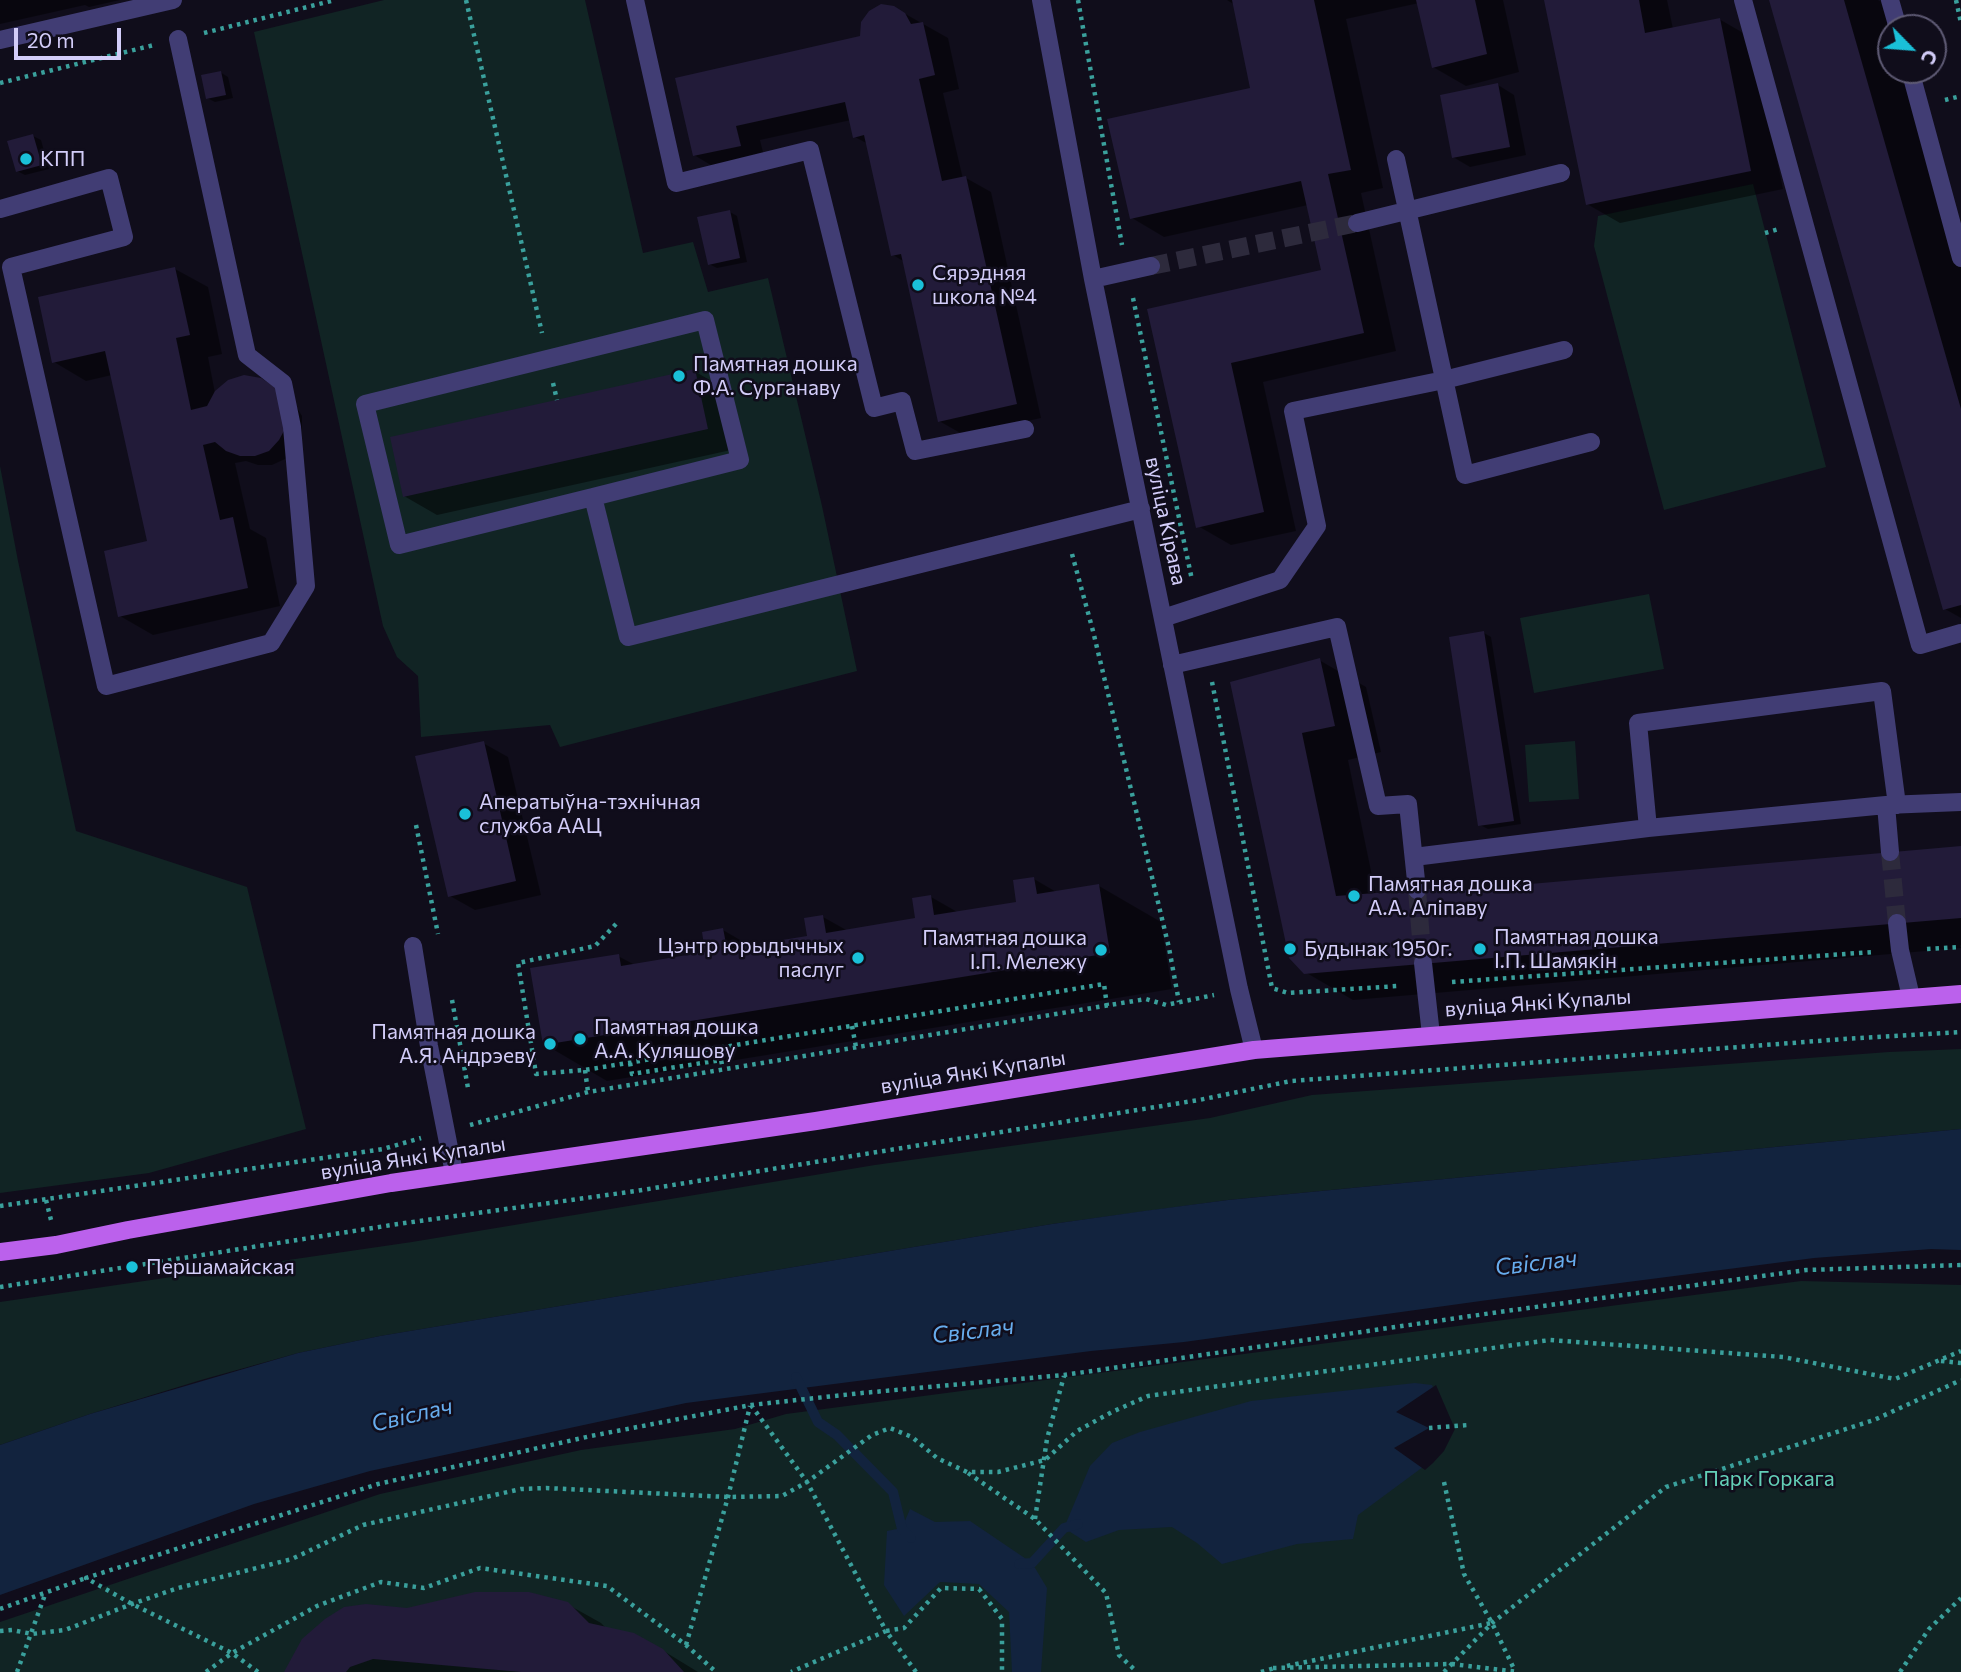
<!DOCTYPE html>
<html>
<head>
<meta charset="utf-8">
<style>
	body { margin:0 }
	#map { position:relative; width:1961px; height:1672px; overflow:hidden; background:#100d1b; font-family:Commissioner,sans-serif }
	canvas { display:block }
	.north { position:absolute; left:1877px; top:14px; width:70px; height:70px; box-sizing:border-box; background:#100d1b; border:2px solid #5e5a74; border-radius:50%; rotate:115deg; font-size:19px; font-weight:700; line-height:28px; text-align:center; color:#d3cdf9 }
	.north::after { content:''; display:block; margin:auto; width:24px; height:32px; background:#1ac0d8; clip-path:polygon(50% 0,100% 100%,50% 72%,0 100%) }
	.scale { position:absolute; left:14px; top:28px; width:107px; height:32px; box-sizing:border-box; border:4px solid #d3cdf9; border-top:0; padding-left:9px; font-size:21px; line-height:24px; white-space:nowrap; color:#d3cdf9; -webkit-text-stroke:5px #100d1b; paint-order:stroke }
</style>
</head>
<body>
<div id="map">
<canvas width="1961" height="1672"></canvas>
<div class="north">С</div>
<div class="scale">20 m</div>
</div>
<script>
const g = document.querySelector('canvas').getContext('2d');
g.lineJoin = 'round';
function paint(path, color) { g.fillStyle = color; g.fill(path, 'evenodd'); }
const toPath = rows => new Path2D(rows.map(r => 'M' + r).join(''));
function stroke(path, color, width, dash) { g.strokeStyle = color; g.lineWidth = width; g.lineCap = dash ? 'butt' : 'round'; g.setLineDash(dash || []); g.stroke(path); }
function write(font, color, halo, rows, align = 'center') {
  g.font = font + ' Commissioner,sans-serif'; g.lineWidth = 5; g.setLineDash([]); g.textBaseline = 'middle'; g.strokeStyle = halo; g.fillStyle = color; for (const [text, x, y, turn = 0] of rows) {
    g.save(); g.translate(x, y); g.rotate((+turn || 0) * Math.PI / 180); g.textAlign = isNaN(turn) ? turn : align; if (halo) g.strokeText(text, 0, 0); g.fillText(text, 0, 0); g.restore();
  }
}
paint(toPath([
	[384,0,585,0,643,253,693,242,708,292,768,278,822,506,857,671,560,747,550,725,421,737,418,676,397,657,383,626,254,32],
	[1753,184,1826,467,1664,510,1594,246,1598,216],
	[0,466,18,561,76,831,247,887,306,1129,149,1173,0,1193],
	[1649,594,1664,669,1534,693,1520,618],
	[1575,741,1579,799,1529,802,1525,745],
	[1961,1049,1961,1129,1228,1200,1052,1224,380,1336,298,1353,201,1380,90,1414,0,1445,0,1302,412,1242,875,1165,1210,1118,1312,1095,1889,1052],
	[1801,1281,1961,1285,1961,1672,0,1672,0,1622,380,1494,581,1450,735,1429,786,1414]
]), '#112424');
paint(toPath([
	[1961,1129,1961,1250,1931,1249,1814,1258,1488,1300,1184,1342,1091,1351,686,1403,370,1471,254,1504,0,1595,0,1445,90,1414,298,1353,380,1336,1052,1224,1144,1211,1228,1200],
	[1415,1383,1432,1385,1452,1428,1431,1461,1358,1515,1353,1539,1297,1544,1222,1564,1197,1543,1172,1527,1119,1530,1086,1542,1064,1528,1090,1466,1112,1443,1140,1432,1251,1401],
	[910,1509,935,1522,970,1521,1032,1563,1047,1588,1041,1672,1012,1672,1009,1612,979,1584,940,1582,904,1616,884,1585,887,1531,902,1528]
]), '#12233e');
paint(toPath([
	[1436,1385,1455,1429,1444,1451,1433,1463,1425,1470,1394,1448,1429,1428,1396,1412]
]), '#100d1b');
paint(toPath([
	[0,0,120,0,89,7,85,5,0,24],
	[1227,0,1503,0,1519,72,1466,86,1433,67,1419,3,1346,19,1383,188,1361,193,1396,351,1263,382,1296,531,1231,545,1198,526,1149,310,1323,271,1308,205,1164,237,1132,218,1252,89,1235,5],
	[1545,0,1667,0,1673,29,1719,19,1752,38,1783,189,1620,223,1587,204],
	[1770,0,1878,0,1899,12,1891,28,1891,70,1916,70,1961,229,1961,618,1945,609],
	[893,7,948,38,959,89,943,93,963,179,966,178,991,192,1041,418,964,435,939,421,903,261,893,255,868,144,855,137,851,120,760,140,765,160,719,170,694,155,862,37],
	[220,72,228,77,233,98,215,102,207,98],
	[1498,85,1514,95,1526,155,1470,167,1453,157],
	[33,136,41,140,49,169,25,175,17,171],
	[730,212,737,216,747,262,717,268,709,264],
	[175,269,208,287,222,354,208,357,215,393,291,398,302,416,302,437,296,449,285,459,272,465,258,465,246,461,235,463,250,529,266,538,280,606,153,635,120,616,149,543,112,375,86,381,54,362],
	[694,371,727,390,740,448,437,515,404,496],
	[1484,633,1491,637,1521,824,1488,829,1480,825],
	[1319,660,1366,687,1381,752,1348,760,1376,895,1455,889,1459,892,1961,848,1961,948,1353,1000,1305,972,1232,683],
	[483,743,508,757,541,895,475,910,450,896],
	[1034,879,1058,893,1099,886,1161,922,1172,989,607,1081,544,1044,618,956,635,965,707,954,723,930,752,947,809,938,823,917,848,931,918,920,931,897,959,913,1018,904],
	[567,1604,601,1623,606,1628,662,1650,698,1672,287,1672,407,1609]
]), '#0007');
stroke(toPath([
	[796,1377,818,1422,837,1435,893,1492,902,1529,911,1538],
	[1019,1564,1032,1563,1064,1528,1078,1524]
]), '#12233e', 10);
paint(toPath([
	[1232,0,1314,0,1351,170,1328,174,1364,333,1231,363,1264,512,1196,528,1147,309,1321,270,1301,181,1130,219,1107,119,1250,88],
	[1416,0,1475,0,1487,54,1432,68],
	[1544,0,1639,0,1645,33,1720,18,1751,171,1586,205],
	[1769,0,1844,0,1961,409,1961,605,1943,610],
	[881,4,894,6,905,13,911,24,923,22,935,75,919,79,942,181,966,176,1017,404,938,422,901,254,891,256,864,135,853,138,845,102,736,126,741,146,693,156,675,78,860,36,861,22,869,11],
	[221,71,226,95,206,99,201,75],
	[1498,83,1510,147,1452,158,1440,95],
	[33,134,42,165,16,172,7,141],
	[730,210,740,258,708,265,697,217],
	[175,267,190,335,176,338,191,410,207,406,215,391,228,380,244,375,261,378,275,387,286,427,279,440,269,451,255,456,240,456,226,451,215,442,203,445,220,520,233,517,248,588,118,617,104,551,147,541,105,351,52,363,38,297],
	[695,369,708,429,403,497,390,437],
	[1484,631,1514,821,1478,826,1449,637],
	[1320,658,1335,726,1302,733,1336,896,1455,887,1451,891,1961,846,1961,918,1304,974,1289,958,1230,682],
	[484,741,516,881,448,897,415,756],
	[1034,877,1037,894,1099,884,1110,953,543,1045,530,968,619,954,621,966,705,952,702,932,723,928,727,949,807,936,804,918,823,915,826,933,915,918,912,898,931,895,934,915,1016,902,1013,880],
	[475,1592,529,1592,568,1602,589,1623,634,1633,663,1649,684,1672,521,1672,373,1659,350,1667,346,1672,284,1672,302,1639,325,1619,344,1607,366,1604,407,1608]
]), '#221b39');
stroke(toPath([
	[1151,266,1357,223],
	[1890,852,1897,923],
	[1417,890,1423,963]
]), '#2d2a3c', 18, [18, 9]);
stroke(toPath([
	[466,0,542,333],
	[1078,0,1122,245],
	[1956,0,1961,23],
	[204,33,335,0],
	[0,83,154,45],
	[1945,100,1961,96],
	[1765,233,1779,229],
	[1133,298,1192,580],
	[553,383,557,400],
	[1072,554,1093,631,1169,948,1179,1002],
	[1212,682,1272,988,1288,993,1398,986],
	[416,825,438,934],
	[616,924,595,946,518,963,536,1074,585,1070,1104,984,1107,1006],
	[1927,949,1961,947],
	[1452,982,1873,952],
	[452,1000,468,1088],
	[852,1026,856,1047],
	[630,1063,632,1074,721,1060,723,1069],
	[585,1070,588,1092],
	[470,1125,588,1092,1146,999,1166,1005,1214,995],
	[46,1200,51,1220],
	[0,1206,383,1149,421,1138],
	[0,1287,398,1224,636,1191,1199,1100,1291,1081,1844,1039,1961,1032],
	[1941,1361,1961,1363],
	[751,1405,807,1482,886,1631,791,1672],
	[1429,1428,1468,1425],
	[968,1473,1035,1519,1106,1593,1119,1655,1137,1672],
	[1444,1482,1464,1574,1492,1623,1515,1671],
	[1035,1519,1047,1439,1064,1376],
	[0,1609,86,1578],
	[0,1631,12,1630,32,1634,65,1630,132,1604,178,1588,292,1559,363,1525,521,1489,546,1488,728,1497,782,1496,807,1482,872,1435,890,1428,912,1437,937,1458,967,1472,998,1472,1045,1460,1077,1431,1112,1412,1148,1396,1550,1340,1783,1357,1895,1379,1961,1351],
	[686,1645,728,1497,750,1406],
	[1287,1666,1491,1623],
	[1273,1668,1452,1664,1518,1672],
	[17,1672,46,1592],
	[206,1672,232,1653,317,1606,381,1582,424,1588,480,1568,607,1586,686,1645,716,1672],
	[258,1672,232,1653,132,1604,86,1578,378,1484,591,1436,751,1405,862,1393,1064,1375,1499,1312,1806,1270,1961,1265],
	[916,1672,886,1631,904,1628,941,1588,979,1589,1002,1619,1002,1672],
	[1261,1672,1275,1668],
	[1444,1672,1492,1623,1666,1487,1874,1420,1961,1380],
	[1900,1672,1929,1629,1961,1598]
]), '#3aa09c', 4.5, [3.5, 5]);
stroke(toPath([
	[635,0,676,183,810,150,874,408,902,401,915,451,1025,429],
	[1041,0,1093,279,1239,989,1254,1050],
	[1743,0,1920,645,1961,633],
	[1890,0,1898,28],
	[0,40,173,0],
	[1910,70,1961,258],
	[1396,159,1465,475,1591,442],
	[0,209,109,178,124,237,11,267,106,686,271,643,306,586,292,427,283,383,247,355,178,39],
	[1357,223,1561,173],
	[1093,279,1151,266],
	[593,497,740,460,705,320,365,404,399,545,593,497,628,637,1141,509],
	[1163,618,1280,580,1317,526,1293,411,1444,380,1564,350],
	[1172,665,1337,627,1378,806,1408,804,1417,890],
	[1886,805,1890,852],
	[1648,828,1638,723,1882,691,1897,805],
	[1414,857,1648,828,1886,805,1961,802],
	[1897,923,1900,950,1911,997],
	[413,946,429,1046,454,1173],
	[1423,963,1431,1035]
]), '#413d74', 18);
stroke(toPath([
	[0,1252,56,1245,128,1230,391,1183,816,1121,1254,1050,1961,994]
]), '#bb61ec', 18);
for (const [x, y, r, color] of [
	[26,159,7,"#1ac0d8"],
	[918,285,7,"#1ac0d8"],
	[679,376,7,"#1ac0d8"],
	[465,814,7,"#1ac0d8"],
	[1354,896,7,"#1ac0d8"],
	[1290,949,7,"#1ac0d8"],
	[1480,949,7,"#1ac0d8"],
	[1101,950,7,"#1ac0d8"],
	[858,958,7,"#1ac0d8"],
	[580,1039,7,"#1ac0d8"],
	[550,1044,7,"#1ac0d8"],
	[132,1267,7,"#1ac0d8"]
]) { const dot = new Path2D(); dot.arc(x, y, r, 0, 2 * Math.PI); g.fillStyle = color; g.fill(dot); stroke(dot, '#100d1b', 2.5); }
write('21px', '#d3cdf9', '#100d1b', [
	["КПП",40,159],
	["Сярэдняя",932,273],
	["школа №4",932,297],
	["Памятная дошка",693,364],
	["Ф.А. Сурганаву",693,388],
	["Аператыўна-тэхнічная",479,802],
	["служба ААЦ",479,826],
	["Памятная дошка",1368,884],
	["А.А. Аліпаву",1368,908],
	["Памятная дошка",1494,937],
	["І.П. Шамякін",1494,961],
	["Памятная дошка",1087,938,"right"],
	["І.П. Мележу",1087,962,"right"],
	["Цэнтр юрыдычных",844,946,"right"],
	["паслуг",844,970,"right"],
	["Будынак 1950г.",1304,949],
	["Памятная дошка",594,1027],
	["А.А. Куляшову",594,1051],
	["Памятная дошка",536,1032,"right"],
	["А.Я. Андрэеву",536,1056,"right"],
	["Першамайская",146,1267]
], 'left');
write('21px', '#d3cdf9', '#100d1b', [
	["вуліца Кірава",1166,521,78],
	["вуліца Янкі Купалы",1538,1003,-4],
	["вуліца Янкі Купалы",973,1072,-9],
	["вуліца Янкі Купалы",413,1158,-9]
]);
write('21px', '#63cfb7', '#100d1b', [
	["Парк Горкага",1769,1479]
]);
write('italic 23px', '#67aced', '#100d1b', [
	["Свіслач",1536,1263,-7],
	["Свіслач",973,1331,-7],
	["Свіслач",412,1415,-13]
]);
</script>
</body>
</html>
